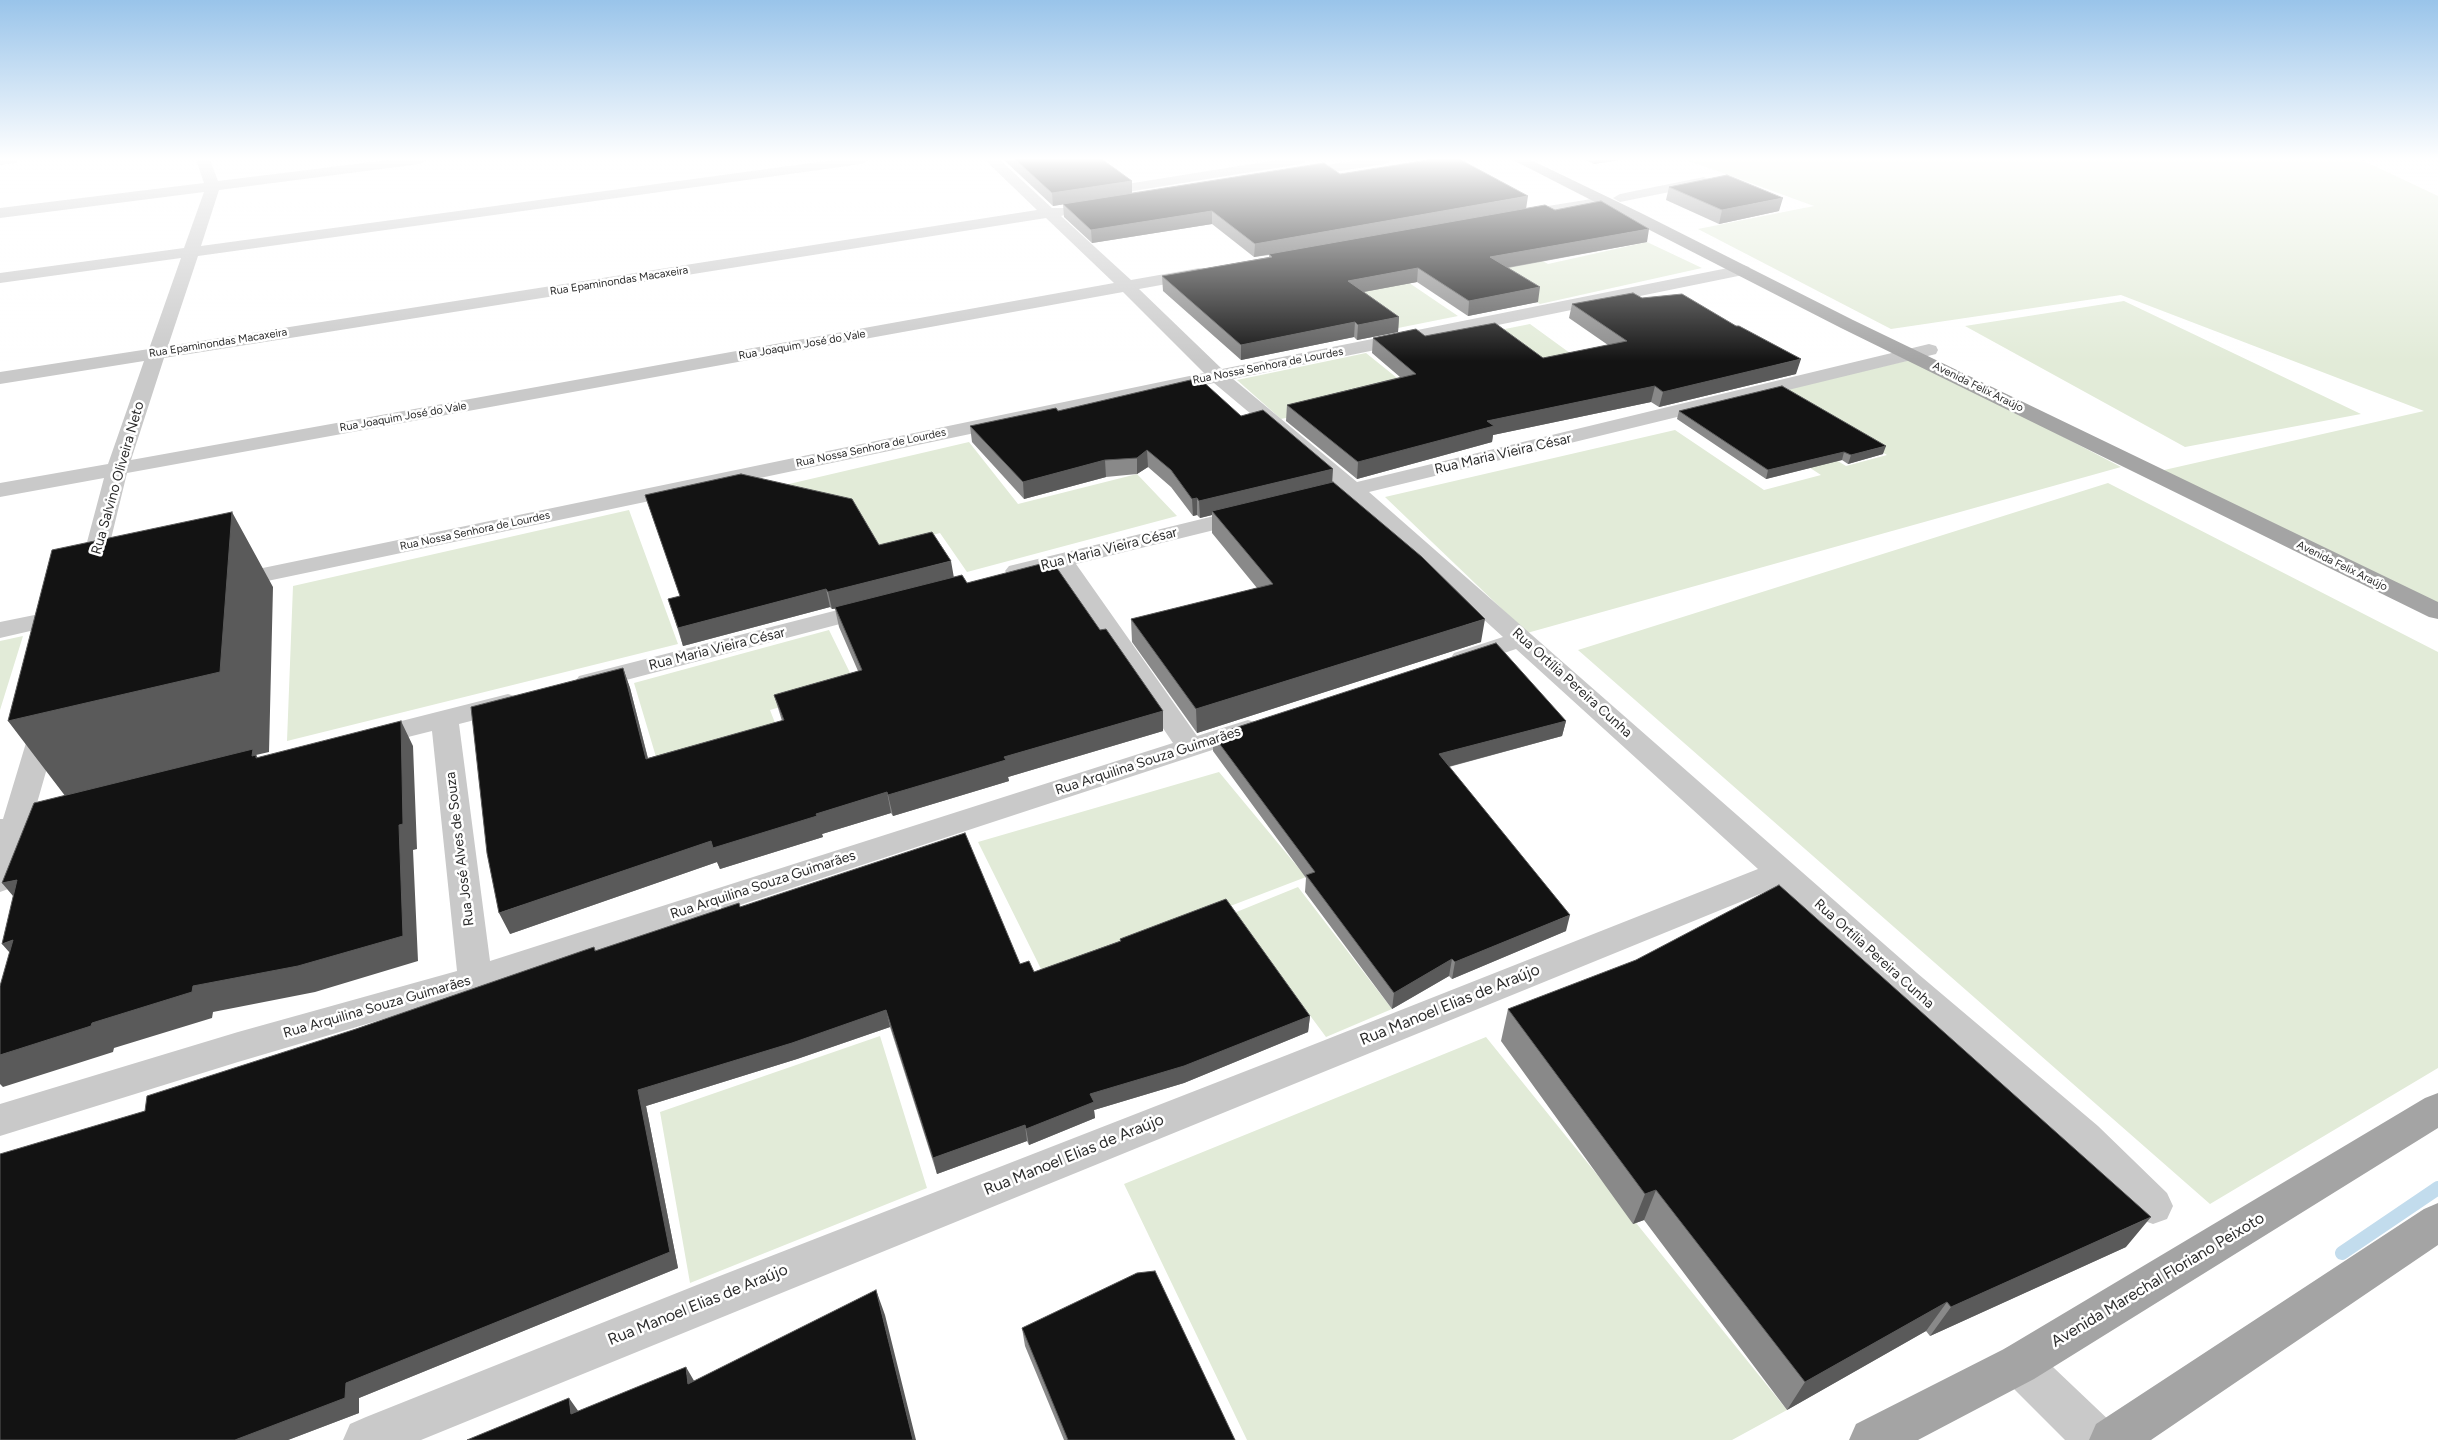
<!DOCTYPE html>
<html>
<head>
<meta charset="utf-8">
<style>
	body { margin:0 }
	canvas { display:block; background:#fff }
</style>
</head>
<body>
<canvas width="2438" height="1440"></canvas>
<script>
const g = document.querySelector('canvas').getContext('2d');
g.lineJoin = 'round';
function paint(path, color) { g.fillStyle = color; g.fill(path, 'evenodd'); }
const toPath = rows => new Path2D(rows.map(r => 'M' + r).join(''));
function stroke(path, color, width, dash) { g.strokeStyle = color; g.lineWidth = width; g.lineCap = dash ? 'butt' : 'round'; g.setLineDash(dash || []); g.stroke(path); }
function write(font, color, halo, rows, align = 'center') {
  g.font = font + ' Figtree,sans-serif'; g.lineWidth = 5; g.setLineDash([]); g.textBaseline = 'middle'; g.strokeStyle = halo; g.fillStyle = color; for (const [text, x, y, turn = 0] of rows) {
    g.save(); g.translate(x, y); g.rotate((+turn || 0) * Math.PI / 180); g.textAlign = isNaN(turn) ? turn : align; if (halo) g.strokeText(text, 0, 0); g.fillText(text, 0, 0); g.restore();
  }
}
paint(toPath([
	[1687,160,2362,160,2438,196,2438,617,2151,473,2424,411,2121,295,1891,329,1698,229,1814,206],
	[1487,230,1548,264,1647,242,1702,268,1540,304,1485,271],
	[1362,251,1458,316,1393,329,1303,262],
	[2124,301,2361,414,2185,447,1965,326],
	[1530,324,1585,364,1539,372,1485,333],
	[1366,353,1412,390,1281,419,1237,380],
	[1914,359,2121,467,1527,633,1385,497,1675,430,1764,490,1821,475,1724,412,1749,407,1846,466,1887,455,1779,391],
	[969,442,1018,504,1137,474,1177,516,967,572,940,533,881,548,860,514,759,491],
	[2108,483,2438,652,2438,1068,2210,1204,1578,650],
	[629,510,678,644,287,741,293,586],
	[829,630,856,685,770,710,782,741,662,777,634,683],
	[23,636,0,710,0,641],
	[1219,772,1306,877,1045,977,978,842],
	[1298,887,1392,1009,1326,1037,1234,913],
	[880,1036,927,1188,690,1283,660,1112],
	[1486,1037,1787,1410,1732,1440,1247,1440,1124,1184]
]), '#e2ebd8');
stroke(toPath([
	[2342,1253,2438,1188]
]), '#c2dced', 14);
paint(toPath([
	[0,160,18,160,16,163,0,165,0,160],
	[196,160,210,160,218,181,388,160,427,160,420,164,219,190,201,246,833,160,869,160,862,164,198,256,168,346,1037,210,985,160,1000,160,1052,208,1068,208,1070,211,1068,214,1061,216,1131,280,1199,268,1205,269,1207,273,1205,277,1139,289,1222,369,1743,265,1749,267,1751,270,1749,273,1743,275,1233,379,1357,482,1929,344,1936,346,1938,350,1936,354,1369,492,1917,973,2098,1126,2167,1193,2173,1206,2167,1219,2153,1224,2139,1219,2072,1150,1777,887,421,1440,343,1440,350,1424,366,1417,712,1279,1287,1055,1758,869,1516,649,1463,667,1454,665,1450,659,1454,653,1503,637,1349,497,1308,507,1300,505,1297,500,1300,495,1337,486,1214,383,229,589,220,587,217,582,220,577,229,575,1204,373,1123,292,127,473,102,576,98,581,90,583,82,581,78,576,104,478,0,497,0,483,108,464,144,361,0,384,0,372,149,349,181,258,0,283,0,273,184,248,204,192,0,218,0,208,204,183,196,160],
	[1046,218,1114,283,131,460,164,358,1046,218],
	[1276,160,1308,160,1301,164,1096,197,1089,193,1096,189,1276,160],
	[1359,160,1392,160,1385,164,1295,178,1288,174,1295,170,1359,160],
	[1704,177,1711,181,1709,184,1620,202,1613,198,1620,194,1704,177],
	[1604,197,1609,198,1611,201,1609,204,1517,221,1509,216,1517,211,1604,197],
	[1247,508,1255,510,1258,515,1255,520,1076,564,1197,736,1248,720,1258,723,1262,729,1258,735,475,992,238,1062,0,1136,0,1104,238,1032,457,971,432,731,368,747,358,744,354,738,358,732,508,694,518,697,522,703,518,709,459,724,490,961,1173,743,1055,569,1017,578,1009,576,1005,571,1009,566,1247,508],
	[873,601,882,603,885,608,882,613,588,690,579,688,575,682,579,676,873,601],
	[69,608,78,610,81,615,78,620,0,638,0,622,69,608],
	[46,714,56,717,60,723,35,810,61,803,72,806,76,813,72,820,29,832,16,880,11,888,0,892,0,819,3,819,32,723,36,717,46,714],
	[2019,1342,2034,1349,2113,1424,2120,1440,2065,1440,2004,1379,1997,1364,2004,1349,2019,1342]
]), '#c9c9c9');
paint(toPath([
	[1513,160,1531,160,1643,214,1853,320,2438,602,2438,619,2429,617,1841,328,1513,160],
	[2438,1093,2438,1128,2034,1379,1918,1440,1849,1440,1856,1424,2004,1349,2425,1098,2438,1093],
	[2438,1203,2438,1245,2151,1440,2089,1440,2096,1424,2424,1209,2438,1203]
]), '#a4a4a4');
paint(toPath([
	[1004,160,1103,160,1132,181,1132,193,1340,174,1526,208,1555,210,1647,242,1508,268,1538,302,1468,316,1417,282,1364,292,1399,317,1398,332,1357,340,1354,337,1241,360,1163,291,1162,276,1269,257,1269,255,1254,257,1212,224,1092,243,1064,217,1063,204,1053,206],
	[1585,160,1619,160,1594,164],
	[1669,187,1779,211,1719,224,1666,200],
	[1642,298,1796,374,1659,407,1651,402,1493,435,1492,442,1357,479,1286,421,1287,405,1400,377,1372,353,1373,338,1425,336,1543,358,1608,345,1569,318,1572,304],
	[1058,411,1241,416,1332,482,1481,642,1197,733,1132,642,1131,619,1257,588,1212,533,1212,515,1200,518,1197,515,1193,516,1171,487,1148,467,1137,474,1106,477,1024,499,972,442,970,426],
	[1679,411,1883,454,1848,464,1842,460,1766,479,1677,419],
	[645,495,879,545,967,583,1100,630,1163,711,1163,731,1008,777,1009,781,893,816,891,813,822,834,823,837,720,869,717,862,510,934,623,668,630,688,648,758,782,721,774,695,858,671,839,627,835,609,832,609,830,607,683,646,668,599,680,596],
	[1566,721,1562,736,1449,767,1566,931,1452,979,1449,976,1392,1009,1305,892,1306,878,1213,751,1213,735],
	[740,907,1020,964,1034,972,1120,941,1120,939,1310,1016,1308,1032,1184,1083,1094,1110,1095,1118,1029,1145,1027,1141,937,1174,890,1027,797,1059,646,1106,678,1268,359,1398,359,1413,288,1440,0,1440,356,1029,594,947,596,951],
	[1508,1009,2126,1247,1930,1336,1926,1331,1787,1410,1644,1220,1633,1224,1501,1041],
	[1022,1328,1235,1440,1064,1440,1025,1346]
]), '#898989');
paint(toPath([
	[1595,160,1619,160,1594,164],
	[1132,181,1132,194,1053,206,1052,193],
	[1528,196,1526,209,1254,257,1255,244],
	[1783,198,1779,211,1719,224,1722,210],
	[1212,211,1212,224,1092,243,1091,230],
	[1649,229,1647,242,1488,271,1490,257],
	[1418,268,1417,282,1347,295,1348,281],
	[1540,287,1538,302,1468,316,1469,301],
	[1399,317,1398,332,1357,340,1358,325],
	[1355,322,1354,337,1241,360,1241,345],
	[1801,359,1796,374,1659,407,1663,392],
	[1655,386,1651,402,1493,435,1492,442,1357,479,1358,462,1487,421],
	[1886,446,1883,454,1848,464,1851,455],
	[1147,450,1148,467,1137,474,1137,458],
	[1844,452,1842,460,1766,479,1768,470],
	[1105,460,1106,477,1024,499,1023,482],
	[1333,469,1332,485,1212,511,1212,515,1200,518,1199,501],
	[1197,498,1197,515,1193,516,1192,499],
	[232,512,273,587,269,752,256,755,272,780,69,801,8,721],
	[951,561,954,578,832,609,828,592],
	[826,589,830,607,683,646,678,628],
	[1485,619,1481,642,1197,733,1196,709],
	[623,668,630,688,653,779,646,759],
	[1163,711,1163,731,1008,777,1009,781,893,816,888,795,1004,757],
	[401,721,413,746,417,849,413,850,418,961,315,992,213,1012,212,1018,114,1048,113,1052,3,1087,0,1084,0,1055,193,986,399,825],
	[1566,721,1562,736,1436,770,1439,754],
	[887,792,891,813,822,834,823,837,720,869,717,862,510,934,499,913,711,841,816,814],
	[17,880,24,909,2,883],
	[1570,915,1566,931,1452,979,1455,962],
	[13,940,25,970,2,944],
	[1452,959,1449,976,1392,1009,1394,993],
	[886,1010,890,1027,797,1059,646,1106,678,1268,359,1398,359,1413,288,1440,235,1440,346,1383,638,1090],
	[1310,1016,1308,1032,1184,1083,1094,1110,1095,1118,1029,1145,1026,1129,1090,1094],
	[1025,1125,1027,1141,937,1174,933,1158],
	[1656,1190,1644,1220,1633,1224,1645,1194],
	[2151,1217,2126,1247,1930,1336,1951,1307],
	[876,1290,885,1315,916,1440,913,1440],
	[1947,1302,1926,1331,1787,1410,1805,1382],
	[686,1367,700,1391,688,1384],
	[569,1398,586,1422,571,1414]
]), '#5a5a5a');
const building = toPath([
	[1016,160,1103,160,1132,181,1052,193,1016,160],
	[1428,160,1461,160,1528,196,1255,244,1212,211,1091,230,1063,204,1324,163,1340,174,1428,160],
	[1727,175,1783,198,1722,210,1669,187,1727,175],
	[1601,201,1649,229,1490,257,1540,287,1469,301,1418,268,1348,281,1399,317,1358,325,1355,322,1241,345,1162,276,1272,257,1269,254,1545,205,1555,210,1601,201],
	[1633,293,1642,298,1682,294,1736,326,1739,326,1801,359,1663,392,1655,386,1487,421,1494,426,1358,462,1287,405,1416,374,1373,338,1416,329,1425,336,1495,323,1543,358,1627,341,1572,304,1633,293],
	[1199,378,1241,416,1263,410,1333,469,1199,501,1197,498,1192,499,1171,470,1147,450,1137,458,1105,460,1023,482,970,426,1056,408,1058,411,1199,378],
	[1782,386,1886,446,1851,455,1844,452,1768,470,1679,411,1782,386],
	[741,474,852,499,879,545,932,532,951,561,828,592,826,589,678,628,668,599,680,596,645,495,741,474],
	[1333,482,1422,557,1485,619,1196,709,1131,619,1273,584,1212,511,1333,482],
	[232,512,220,672,8,721,52,550,232,512],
	[1052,561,1100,630,1106,629,1163,711,1004,757,1006,760,888,795,887,792,816,814,817,816,713,848,711,841,499,913,487,853,471,707,623,668,646,759,784,720,774,695,862,670,835,607,962,575,967,583,1052,561],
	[1496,643,1566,721,1439,754,1570,915,1455,962,1452,959,1394,993,1306,875,1315,872,1213,735,1496,643],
	[401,721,403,824,399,825,403,936,298,966,193,986,192,992,92,1023,91,1026,0,1055,0,986,13,940,2,944,17,880,2,883,34,803,253,749,252,756,256,755,256,758,401,721],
	[965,833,1020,964,1029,961,1034,972,1121,941,1120,939,1226,899,1310,1016,1184,1066,1090,1094,1094,1102,1026,1129,1025,1125,933,1158,886,1010,792,1043,638,1090,670,1252,346,1383,345,1398,235,1440,0,1440,0,1154,145,1111,147,1096,356,1029,594,947,595,951,739,903,740,907,965,833],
	[1779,885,2151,1217,1951,1307,1947,1302,1805,1382,1656,1190,1645,1194,1508,1009,1636,960,1779,885],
	[1155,1271,1235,1440,1068,1440,1022,1328,1137,1273,1155,1271],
	[876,1290,913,1440,467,1440,569,1398,571,1414,686,1367,688,1384,876,1290]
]);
paint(building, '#131313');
stroke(building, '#5a5a5a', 1);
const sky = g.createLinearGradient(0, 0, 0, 361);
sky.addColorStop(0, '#99c4ea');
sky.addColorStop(0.44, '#fff');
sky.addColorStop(1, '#ffffff00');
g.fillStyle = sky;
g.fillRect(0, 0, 2438, 361);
write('11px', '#2c2c2c', '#fff', [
	["Rua Epaminondas Macaxeira",619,281,-9],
	["Rua Epaminondas Macaxeira",218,343,-9],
	["Rua Joaquim José do Vale",802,345,-10],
	["Rua Nossa Senhora de Lourdes",1268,366,-11],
	["Avenida Felix Araújo",1978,387,26],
	["Rua Joaquim José do Vale",403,417,-10],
	["Rua Nossa Senhora de Lourdes",871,448,-12],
	["Rua Nossa Senhora de Lourdes",475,531,-12],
	["Avenida Felix Araújo",2342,566,26]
]);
write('14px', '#2c2c2c', '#fff', [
	["Rua Maria Vieira César",1503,454,-13],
	["Rua Salvino Oliveira Neto",118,478,-74],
	["Rua Maria Vieira César",1109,549,-14],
	["Rua Maria Vieira César",717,649,-14],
	["Rua Ortília Pereira Cunha",1572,683,42],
	["Rua Arquilina Souza Guimarães",1148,761,-18],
	["Rua José Alves de Souza",460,849,-97],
	["Rua Arquilina Souza Guimarães",763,885,-18],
	["Rua Ortília Pereira Cunha",1874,954,42],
	["Rua Arquilina Souza Guimarães",377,1007,-16]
]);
write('16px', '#2c2c2c', '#fff', [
	["Rua Manoel Elias de Araújo",1450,1005,-22],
	["Rua Manoel Elias de Araújo",1074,1155,-22],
	["Avenida Marechal Floriano Peixoto",2158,1280,-31],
	["Rua Manoel Elias de Araújo",698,1305,-22]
]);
</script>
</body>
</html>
